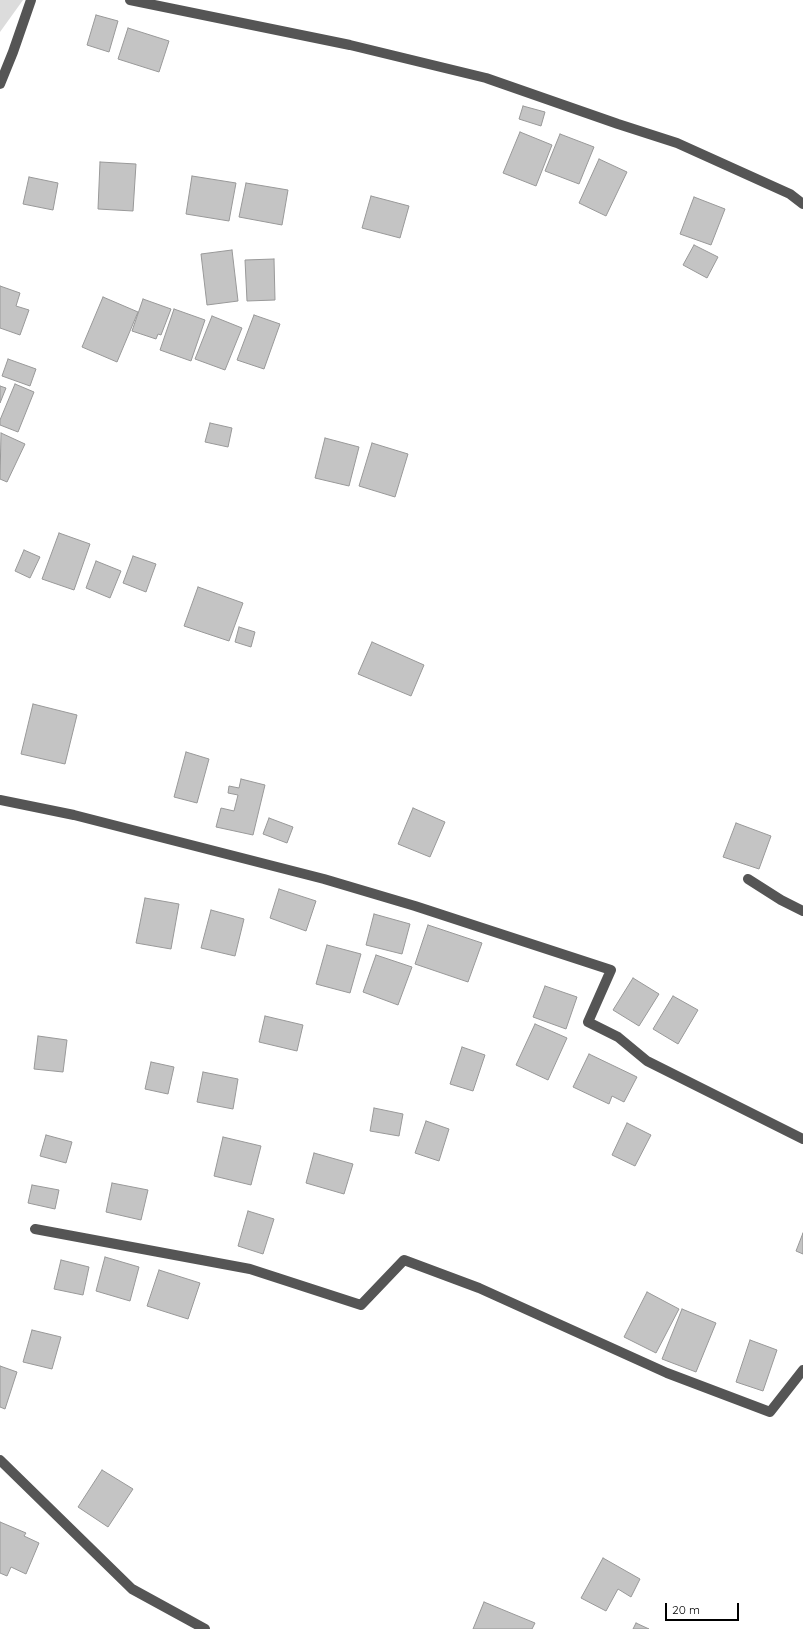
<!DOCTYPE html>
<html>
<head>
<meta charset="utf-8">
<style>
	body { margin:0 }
	#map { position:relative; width:803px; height:1629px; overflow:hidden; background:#fff; font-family:Quicksand,sans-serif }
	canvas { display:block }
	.scale { position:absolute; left:665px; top:1603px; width:74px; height:18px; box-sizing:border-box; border:2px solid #000; border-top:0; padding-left:5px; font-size:12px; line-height:14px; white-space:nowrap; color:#000; -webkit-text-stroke:3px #fff; paint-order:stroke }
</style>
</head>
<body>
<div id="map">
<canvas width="803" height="1629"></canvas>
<div class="scale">20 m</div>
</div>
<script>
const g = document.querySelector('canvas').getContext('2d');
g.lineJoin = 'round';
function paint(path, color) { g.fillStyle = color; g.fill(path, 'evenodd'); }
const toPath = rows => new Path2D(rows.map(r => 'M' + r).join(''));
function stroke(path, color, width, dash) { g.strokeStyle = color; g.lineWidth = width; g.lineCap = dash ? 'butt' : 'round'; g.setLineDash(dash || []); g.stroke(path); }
paint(toPath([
	[0,0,23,0,0,32]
]), '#dcdcdc');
const building = toPath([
	[96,15,118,21,109,52,87,45,96,15],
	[128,28,169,41,159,72,118,59,128,28],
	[523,106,545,112,541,126,519,119,523,106],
	[520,132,552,145,536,186,503,173,520,132],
	[560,134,594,147,579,184,545,171,560,134],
	[599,159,627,172,606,216,579,203,599,159],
	[100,162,136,164,133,211,98,209,100,162],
	[192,176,236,183,229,221,186,214,192,176],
	[29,177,58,183,53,210,23,204,29,177],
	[246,183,288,190,282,225,239,217,246,183],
	[371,196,409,206,400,238,362,228,371,196],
	[694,197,725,209,711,245,680,234,694,197],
	[694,245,718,257,707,278,683,265,694,245],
	[232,250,238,301,207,305,201,254,232,250],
	[274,259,275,300,247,301,245,260,274,259],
	[0,286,20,293,16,306,29,310,20,335,0,328,0,286],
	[103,297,138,312,117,362,82,347,103,297],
	[143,299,171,309,161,335,158,334,156,339,132,331,143,299],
	[174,309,205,320,191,361,160,350,174,309],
	[254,315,280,324,264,369,237,360,254,315],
	[212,316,242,328,225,370,195,359,212,316],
	[8,359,36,369,30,386,2,376,8,359],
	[15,384,34,392,18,432,0,425,0,420,15,384],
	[0,386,6,388,0,403,0,386],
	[210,423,232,428,228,447,205,442,210,423],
	[1,433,25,444,7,482,0,479,1,433],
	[325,438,359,447,349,486,315,478,325,438],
	[372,443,408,454,395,497,359,486,372,443],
	[59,533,90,544,74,590,42,579,59,533],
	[24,550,40,557,30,578,15,571,24,550],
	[133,556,156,564,146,592,123,583,133,556],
	[96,561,121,571,110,598,86,588,96,561],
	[198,587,243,603,229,641,184,626,198,587],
	[239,627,255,632,251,647,235,642,239,627],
	[372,642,424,665,411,696,358,674,372,642],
	[33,704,77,715,65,764,21,754,33,704],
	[186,752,209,759,197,803,174,797,186,752],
	[241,779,265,785,253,835,216,827,221,808,234,811,238,795,228,793,229,786,239,788,241,779],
	[413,808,445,822,430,857,398,844,413,808],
	[269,818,293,827,287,843,263,834,269,818],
	[736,823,771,836,759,869,723,857,736,823],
	[279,889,316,901,306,931,270,918,279,889],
	[145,898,179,904,171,949,136,943,145,898],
	[211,910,244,919,235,956,201,948,211,910],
	[374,914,410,924,402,954,366,945,374,914],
	[428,925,482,943,468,982,415,964,428,925],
	[327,945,361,954,350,993,316,984,327,945],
	[376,955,412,967,398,1005,363,992,376,955],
	[633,978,659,994,639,1026,613,1010,633,978],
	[545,986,577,997,566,1029,533,1017,545,986],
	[673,996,698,1010,678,1044,653,1029,673,996],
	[265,1016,303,1025,297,1051,259,1042,265,1016],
	[535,1024,567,1038,548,1080,516,1065,535,1024],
	[38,1036,67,1040,63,1072,34,1069,38,1036],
	[462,1047,485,1055,473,1091,450,1084,462,1047],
	[589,1054,637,1077,624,1102,612,1096,609,1104,573,1087,589,1054],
	[151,1062,174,1067,168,1094,145,1089,151,1062],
	[203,1072,238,1079,233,1109,197,1102,203,1072],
	[374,1108,403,1114,399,1136,370,1131,374,1108],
	[426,1121,449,1129,439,1161,415,1153,426,1121],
	[627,1123,651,1135,635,1166,612,1155,627,1123],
	[46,1135,72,1142,66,1163,40,1156,46,1135],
	[223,1137,261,1146,251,1185,214,1176,223,1137],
	[314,1153,353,1164,344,1194,306,1183,314,1153],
	[112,1183,148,1190,141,1220,106,1212,112,1183],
	[32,1185,59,1190,55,1209,28,1203,32,1185],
	[248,1211,274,1219,263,1254,238,1246,248,1211],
	[803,1233,803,1254,796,1251,803,1233],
	[105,1257,139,1267,130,1301,96,1291,105,1257],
	[61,1260,89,1267,83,1295,54,1289,61,1260],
	[159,1270,200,1283,188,1319,147,1306,159,1270],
	[647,1292,679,1309,656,1353,624,1337,647,1292],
	[682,1309,716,1323,696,1372,662,1359,682,1309],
	[32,1330,61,1337,52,1369,23,1362,32,1330],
	[750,1340,777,1350,763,1391,736,1382,750,1340],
	[0,1366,17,1372,5,1409,0,1407,0,1366],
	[102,1470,133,1489,108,1527,78,1507,102,1470],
	[0,1522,26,1533,24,1536,39,1543,26,1574,11,1567,7,1576,0,1573,0,1522],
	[603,1558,640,1579,631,1597,618,1589,606,1611,581,1598,603,1558],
	[484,1602,535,1623,532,1629,473,1629,484,1602],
	[636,1623,649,1629,633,1629,636,1623]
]);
paint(building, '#c4c4c4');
stroke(building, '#999', 1);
stroke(toPath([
	[130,0,350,45,486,78,618,124,677,143,790,194,803,204],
	[0,84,13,52,31,0],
	[0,800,74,815,324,879,415,906,611,970,588,1022,618,1037,647,1061,803,1139],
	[748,879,781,900,803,911],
	[35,1229,250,1269,361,1305,404,1260,479,1288,667,1373,770,1412,803,1370],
	[0,1460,132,1589,205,1629]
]), '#555', 10);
</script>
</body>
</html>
